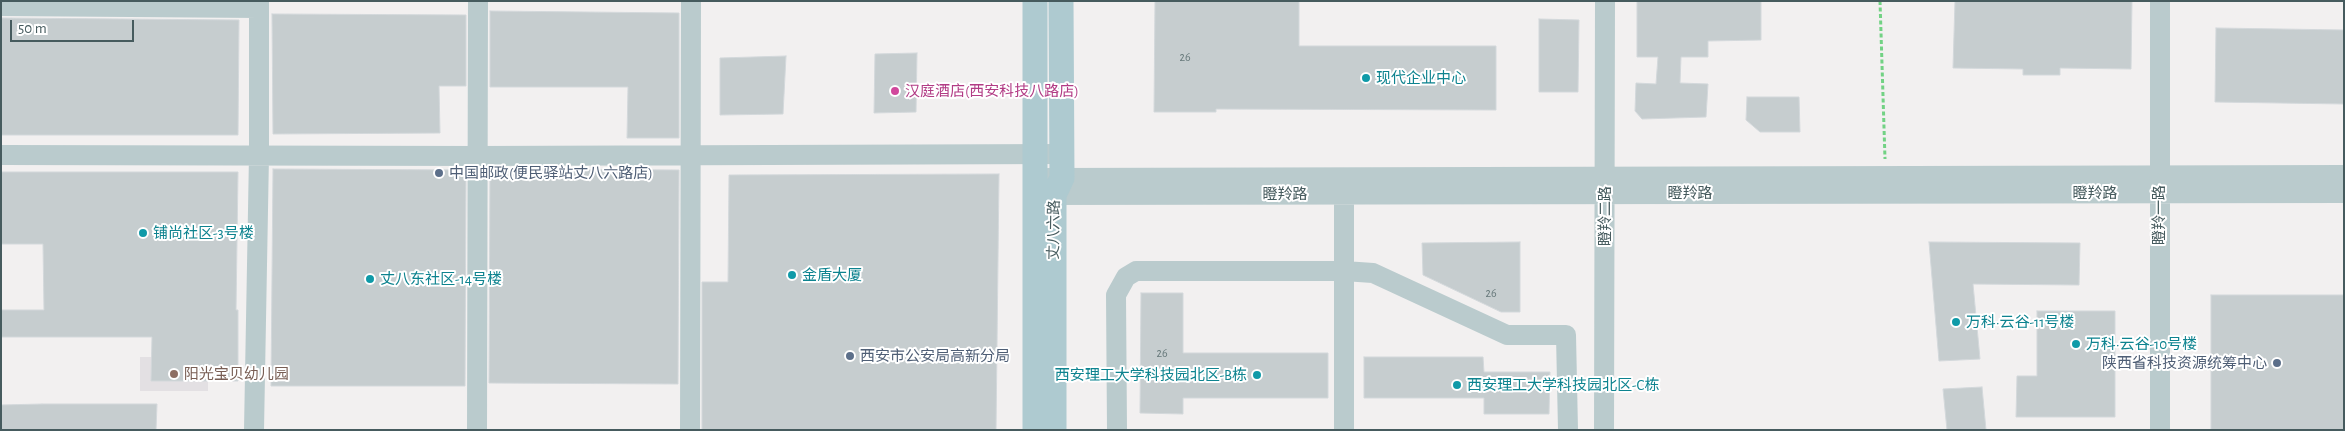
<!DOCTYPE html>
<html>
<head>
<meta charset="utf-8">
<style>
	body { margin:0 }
	#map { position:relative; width:2345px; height:431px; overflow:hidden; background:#f2f0f0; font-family:"Alegreya Sans",sans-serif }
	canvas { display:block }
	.frame { position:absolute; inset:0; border:2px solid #465b5e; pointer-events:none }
	.scale { position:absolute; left:10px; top:20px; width:124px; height:22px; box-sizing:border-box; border:2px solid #465b5e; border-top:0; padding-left:6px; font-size:15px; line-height:18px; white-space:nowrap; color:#465b5e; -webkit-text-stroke:4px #fff; paint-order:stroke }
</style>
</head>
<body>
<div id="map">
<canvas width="2345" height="431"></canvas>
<div class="frame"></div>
<div class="scale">50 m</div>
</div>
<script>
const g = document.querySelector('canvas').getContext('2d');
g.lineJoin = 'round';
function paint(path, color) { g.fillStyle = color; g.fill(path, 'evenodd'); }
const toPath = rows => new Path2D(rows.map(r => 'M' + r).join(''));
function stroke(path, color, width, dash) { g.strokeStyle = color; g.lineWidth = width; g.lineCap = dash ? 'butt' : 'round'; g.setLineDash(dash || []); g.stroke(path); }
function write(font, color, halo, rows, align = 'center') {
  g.font = font + ' "Alegreya Sans","Noto Sans SC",sans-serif'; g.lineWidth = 4; g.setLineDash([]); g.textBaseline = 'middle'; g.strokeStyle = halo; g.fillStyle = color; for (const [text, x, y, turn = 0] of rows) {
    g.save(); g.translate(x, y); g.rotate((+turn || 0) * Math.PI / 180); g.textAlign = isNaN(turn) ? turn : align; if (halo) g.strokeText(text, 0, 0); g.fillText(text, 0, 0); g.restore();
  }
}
paint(toPath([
	[140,357,208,357,208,391,140,391]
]), '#e3e0e3');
const building = toPath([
	[1155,1,1299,1,1299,46,1496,46,1496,110,1216,109,1216,112,1154,112,1155,1],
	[1637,1,1761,1,1761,40,1708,41,1708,57,1681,57,1680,83,1708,84,1706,117,1642,119,1635,111,1636,83,1656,84,1658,57,1637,57,1637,1],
	[1955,1,2132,1,2131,69,2060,68,2060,75,2023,75,2023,69,1953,68,1955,1],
	[490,11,679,13,679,138,627,138,628,87,490,87,490,11],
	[272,14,466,15,466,86,439,86,440,133,273,134,272,14],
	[1,18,239,20,238,135,1,135,1,18],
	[1539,19,1579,20,1578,92,1539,92,1539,19],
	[2216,28,2344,30,2344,104,2215,102,2216,28],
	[917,53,916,112,874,113,875,54,917,53],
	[786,56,783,114,720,115,720,58,786,56],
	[1747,97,1799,97,1800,132,1760,132,1746,120,1747,97],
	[273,169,466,170,465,386,271,386,273,169],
	[490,169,679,170,678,384,489,383,490,169],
	[1,172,238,172,236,310,238,310,238,381,151,381,152,337,1,337,1,310,44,310,43,244,1,244,1,172],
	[999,174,996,430,702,430,702,282,728,282,729,175,999,174],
	[1520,242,1520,312,1501,312,1423,275,1422,243,1520,242],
	[1929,242,2080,243,2079,285,1973,284,1980,359,1939,361,1929,242],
	[1141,293,1183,293,1183,353,1328,353,1328,398,1183,398,1183,414,1140,413,1141,293],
	[2211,295,2344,295,2344,430,2211,430,2211,295],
	[2037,311,2115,311,2115,417,2016,417,2017,376,2037,376,2037,311],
	[1364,357,1483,357,1484,372,1550,372,1549,414,1484,414,1484,398,1364,398,1364,357],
	[1982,387,1986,430,1947,430,1943,389,1982,387],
	[42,404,157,404,156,430,1,430,1,405,42,404]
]);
paint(building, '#c6cdcf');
stroke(building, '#d3d8db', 1);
stroke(toPath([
	[1880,1,1885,159]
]), '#72d284', 3, [4, 2.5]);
stroke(toPath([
	[1,6,259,8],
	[1,155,479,156,1061,154],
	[1048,178,2344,175],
	[1344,194,1344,430],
	[1041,195,2344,193],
	[254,430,259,155,259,1],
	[477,430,478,1],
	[690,430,691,1],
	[1117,430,1116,295,1126,277,1136,271,1344,271,1373,273,1507,335,1566,335,1568,430],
	[1604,430,1605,1],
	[2160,430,2160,1]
]), '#bacbcd', 20);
stroke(toPath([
	[1035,1,1035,430],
	[1054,430,1054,195,1062,178,1061,1]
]), '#aecad0', 25);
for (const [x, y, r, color] of [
	[1366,78,5,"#0f9aa8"],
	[895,91,5,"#d1479c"],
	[439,173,5,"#5c6f8a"],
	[143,233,5,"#0f9aa8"],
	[792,275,5,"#0f9aa8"],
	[370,279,5,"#0f9aa8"],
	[1956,322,5,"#0f9aa8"],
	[2076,344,5,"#0f9aa8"],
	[850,356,5,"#5c6f8a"],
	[2277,363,5,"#5c6f8a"],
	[174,374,5,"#8d6e63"],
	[1257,375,5,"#0f9aa8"],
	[1457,385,5,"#0f9aa8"]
]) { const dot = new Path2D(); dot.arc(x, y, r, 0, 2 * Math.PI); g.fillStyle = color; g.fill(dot); stroke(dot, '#fff', 2); }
write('12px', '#66787a', null, [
	["26",1185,57],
	["26",1491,293],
	["26",1162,353]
]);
write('15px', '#0d838f', '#fff', [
	["现代企业中心",1376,78],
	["铺尚社区-3号楼",153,233],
	["金盾大厦",802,275],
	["丈八东社区-14号楼",380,279],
	["万科·云谷-11号楼",1966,322],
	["万科·云谷-10号楼",2086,344],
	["西安理工大学科技园北区-B栋",1247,375,"right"],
	["西安理工大学科技园北区-C栋",1467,385]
], 'left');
write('15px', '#b23c85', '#fff', [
	["汉庭酒店(西安科技八路店)",905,91]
], 'left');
write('15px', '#4e5e75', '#fff', [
	["中国邮政(便民驿站丈八六路店)",449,173],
	["西安市公安局高新分局",860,356],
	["陕西省科技资源统筹中心",2267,363,"right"]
], 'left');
write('15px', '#465b5e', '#fff', [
	["瞪羚路",1690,193],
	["瞪羚路",2095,193],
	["瞪羚路",1285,194],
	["瞪羚一路",2159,215,-90],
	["瞪羚二路",1605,216,-90],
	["丈八六路",1054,230,-89]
]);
write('15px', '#785e54', '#fff', [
	["阳光宝贝幼儿园",184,374]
], 'left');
</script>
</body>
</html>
